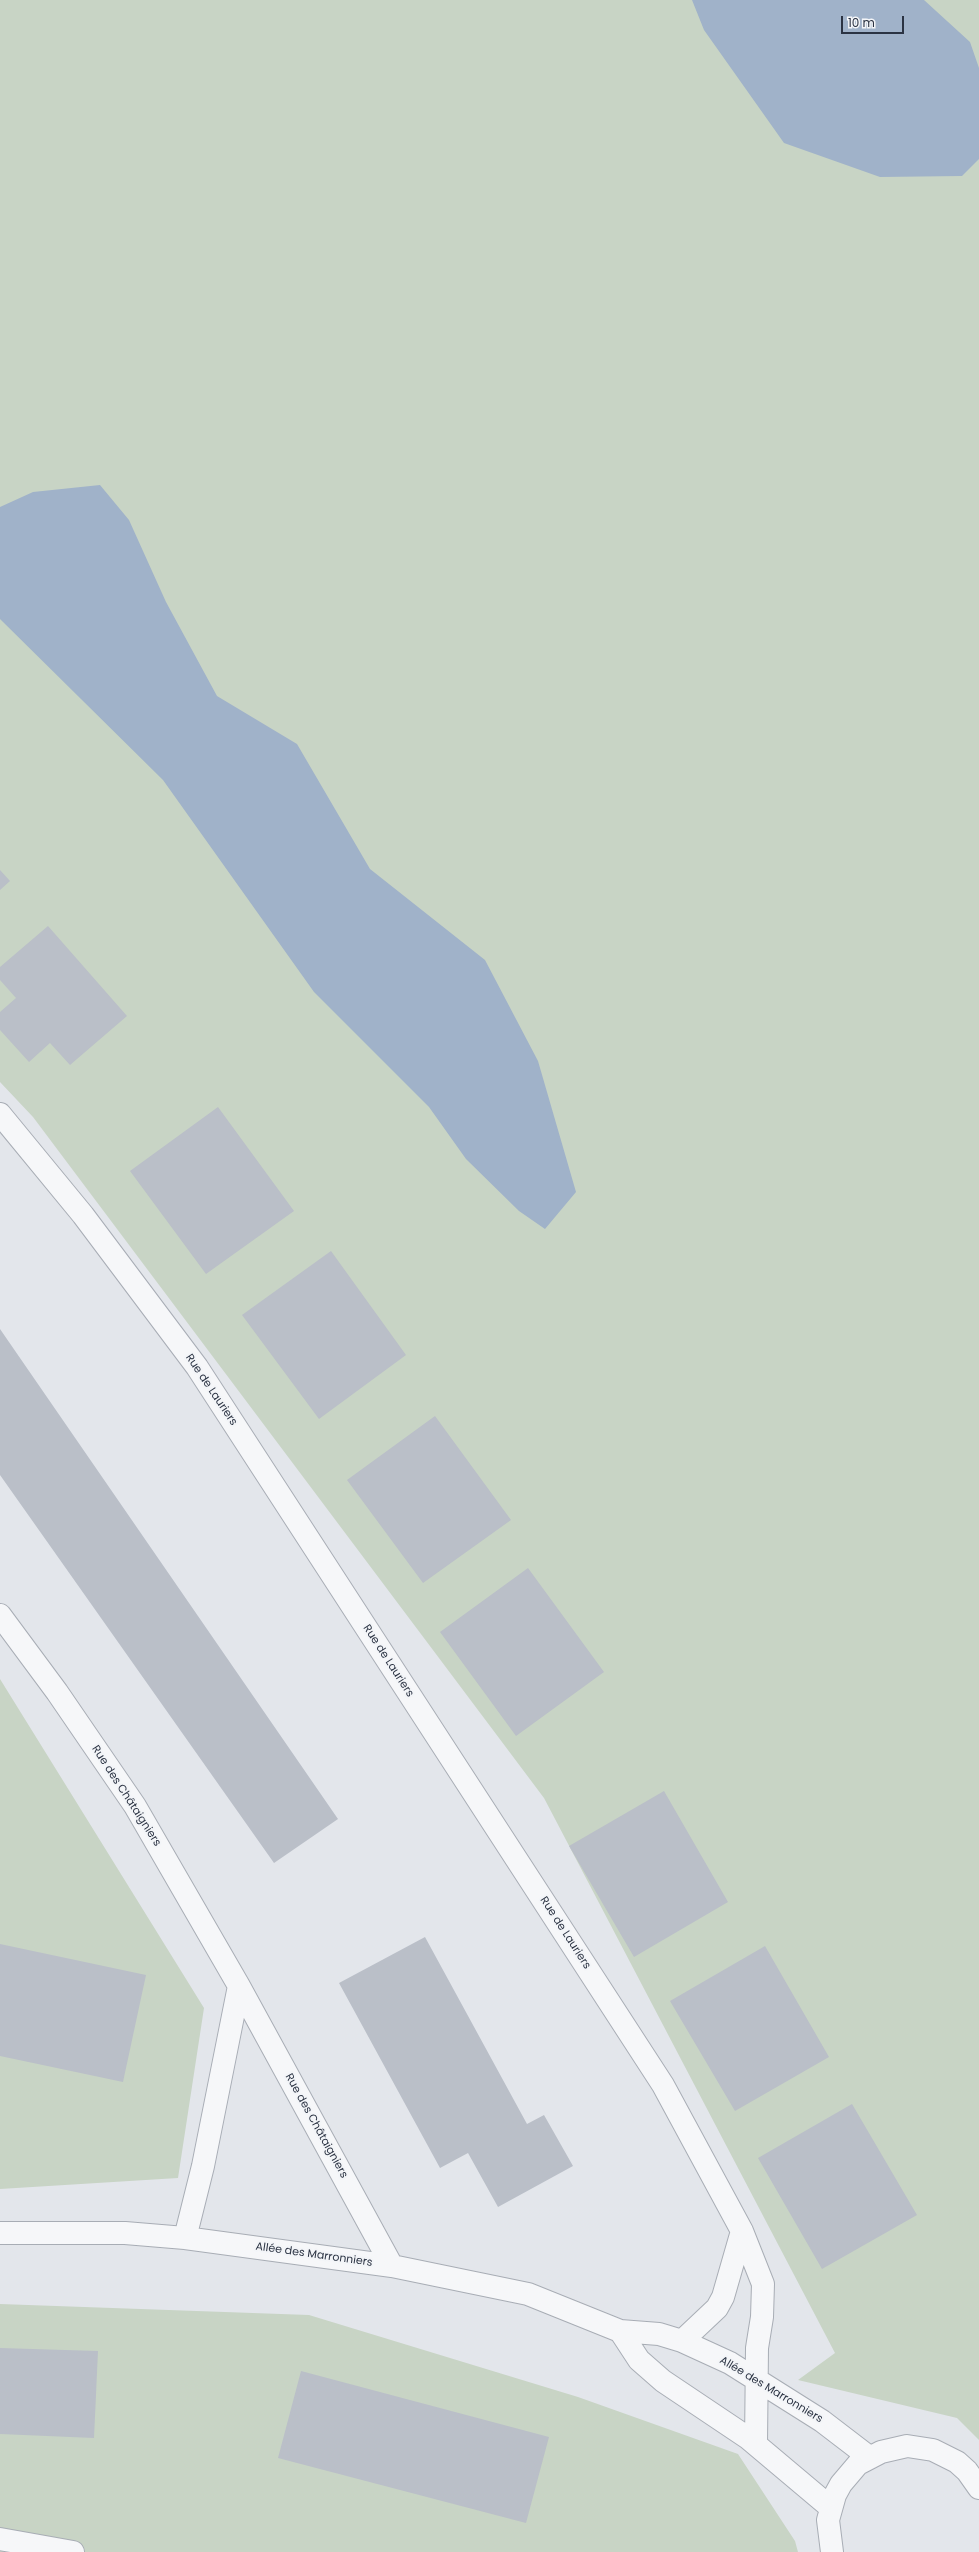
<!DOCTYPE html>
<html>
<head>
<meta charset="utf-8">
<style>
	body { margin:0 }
	#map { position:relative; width:979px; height:2552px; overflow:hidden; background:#e3e6eb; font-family:Poppins,sans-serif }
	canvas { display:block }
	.scale { position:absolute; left:841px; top:16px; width:63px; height:18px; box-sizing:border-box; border:2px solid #2b3343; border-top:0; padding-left:5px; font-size:12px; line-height:14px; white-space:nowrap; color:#2b3343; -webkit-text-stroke:3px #f3f5f8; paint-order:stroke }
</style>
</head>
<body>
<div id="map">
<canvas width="979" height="2552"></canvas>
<div class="scale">10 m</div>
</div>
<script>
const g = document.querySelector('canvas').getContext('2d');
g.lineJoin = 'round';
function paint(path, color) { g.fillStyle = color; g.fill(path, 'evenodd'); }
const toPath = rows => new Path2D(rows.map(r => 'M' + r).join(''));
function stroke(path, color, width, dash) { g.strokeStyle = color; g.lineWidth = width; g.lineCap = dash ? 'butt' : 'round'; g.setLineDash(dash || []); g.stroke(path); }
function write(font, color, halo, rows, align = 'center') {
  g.font = font + ' Poppins,sans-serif'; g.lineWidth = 4; g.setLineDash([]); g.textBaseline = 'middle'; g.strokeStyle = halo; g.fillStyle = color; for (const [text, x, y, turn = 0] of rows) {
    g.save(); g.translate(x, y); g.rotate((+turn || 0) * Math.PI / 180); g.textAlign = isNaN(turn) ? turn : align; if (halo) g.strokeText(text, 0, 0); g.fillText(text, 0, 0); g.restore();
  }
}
paint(toPath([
	[0,0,979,0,979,2440,957,2418,798,2380,835,2353,544,1798,33,1117,0,1082],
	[0,1679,204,2008,178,2178,0,2189],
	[0,2304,309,2315,578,2397,738,2454,795,2541,798,2552,0,2552]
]), '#c8d4c5');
paint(toPath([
	[692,0,924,0,970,42,979,68,979,159,962,176,880,177,784,143,704,30],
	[100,485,129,520,166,602,217,696,297,744,370,869,485,960,538,1061,576,1192,545,1229,519,1211,466,1159,429,1107,314,992,163,780,0,619,0,507,33,492]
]), '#a0b2c9');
paint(toPath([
	[0,870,10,881,0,890],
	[48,926,127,1016,70,1065,50,1043,29,1062,0,1030,0,1012,16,998,0,980,0,967],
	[218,1107,294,1211,206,1274,130,1171],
	[331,1251,406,1355,319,1419,242,1315],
	[0,1329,338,1819,274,1863,0,1475],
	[435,1416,511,1520,423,1583,347,1480],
	[528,1568,604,1672,516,1736,440,1632],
	[664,1791,728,1902,634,1957,569,1846],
	[425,1937,527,2124,544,2115,573,2166,498,2207,468,2153,440,2168,339,1983],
	[0,1944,146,1975,123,2082,0,2056],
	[765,1946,829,2057,735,2111,670,2001],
	[852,2104,917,2215,822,2269,758,2158],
	[0,2348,98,2351,94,2438,0,2434],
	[301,2371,549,2437,526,2523,278,2458]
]), '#babfc8');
const street = toPath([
	[0,1114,83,1215,197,1367,663,2085,742,2231,763,2284,762,2317,757,2348,756,2444],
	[0,1615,57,1692,135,1806,239,1986,392,2266],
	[0,2233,125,2233,185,2238,392,2266,528,2294,620,2331,659,2334,682,2341,730,2363,822,2421,869,2457],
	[185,2238,203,2166,239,1986],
	[620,2331,639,2360,663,2381,748,2438,830,2507],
	[682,2341,717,2308,723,2297,742,2231],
	[0,2539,73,2552],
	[832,2552,828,2520,835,2495,841,2484,858,2464,881,2452,907,2446,933,2450,957,2462,967,2471,979,2488]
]);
stroke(street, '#a8adb5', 24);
stroke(street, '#f6f7f9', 22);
write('11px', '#2b3343', '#f3f5f8', [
	["Rue de Lauriers",211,1390,56],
	["Rue de Lauriers",388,1661,57],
	["Rue des Châtaigniers",126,1796,57],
	["Rue de Lauriers",565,1933,57],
	["Rue des Châtaigniers",316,2126,61],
	["Allée des Marronniers",314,2255,8],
	["Allée des Marronniers",771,2390,31]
]);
</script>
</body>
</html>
